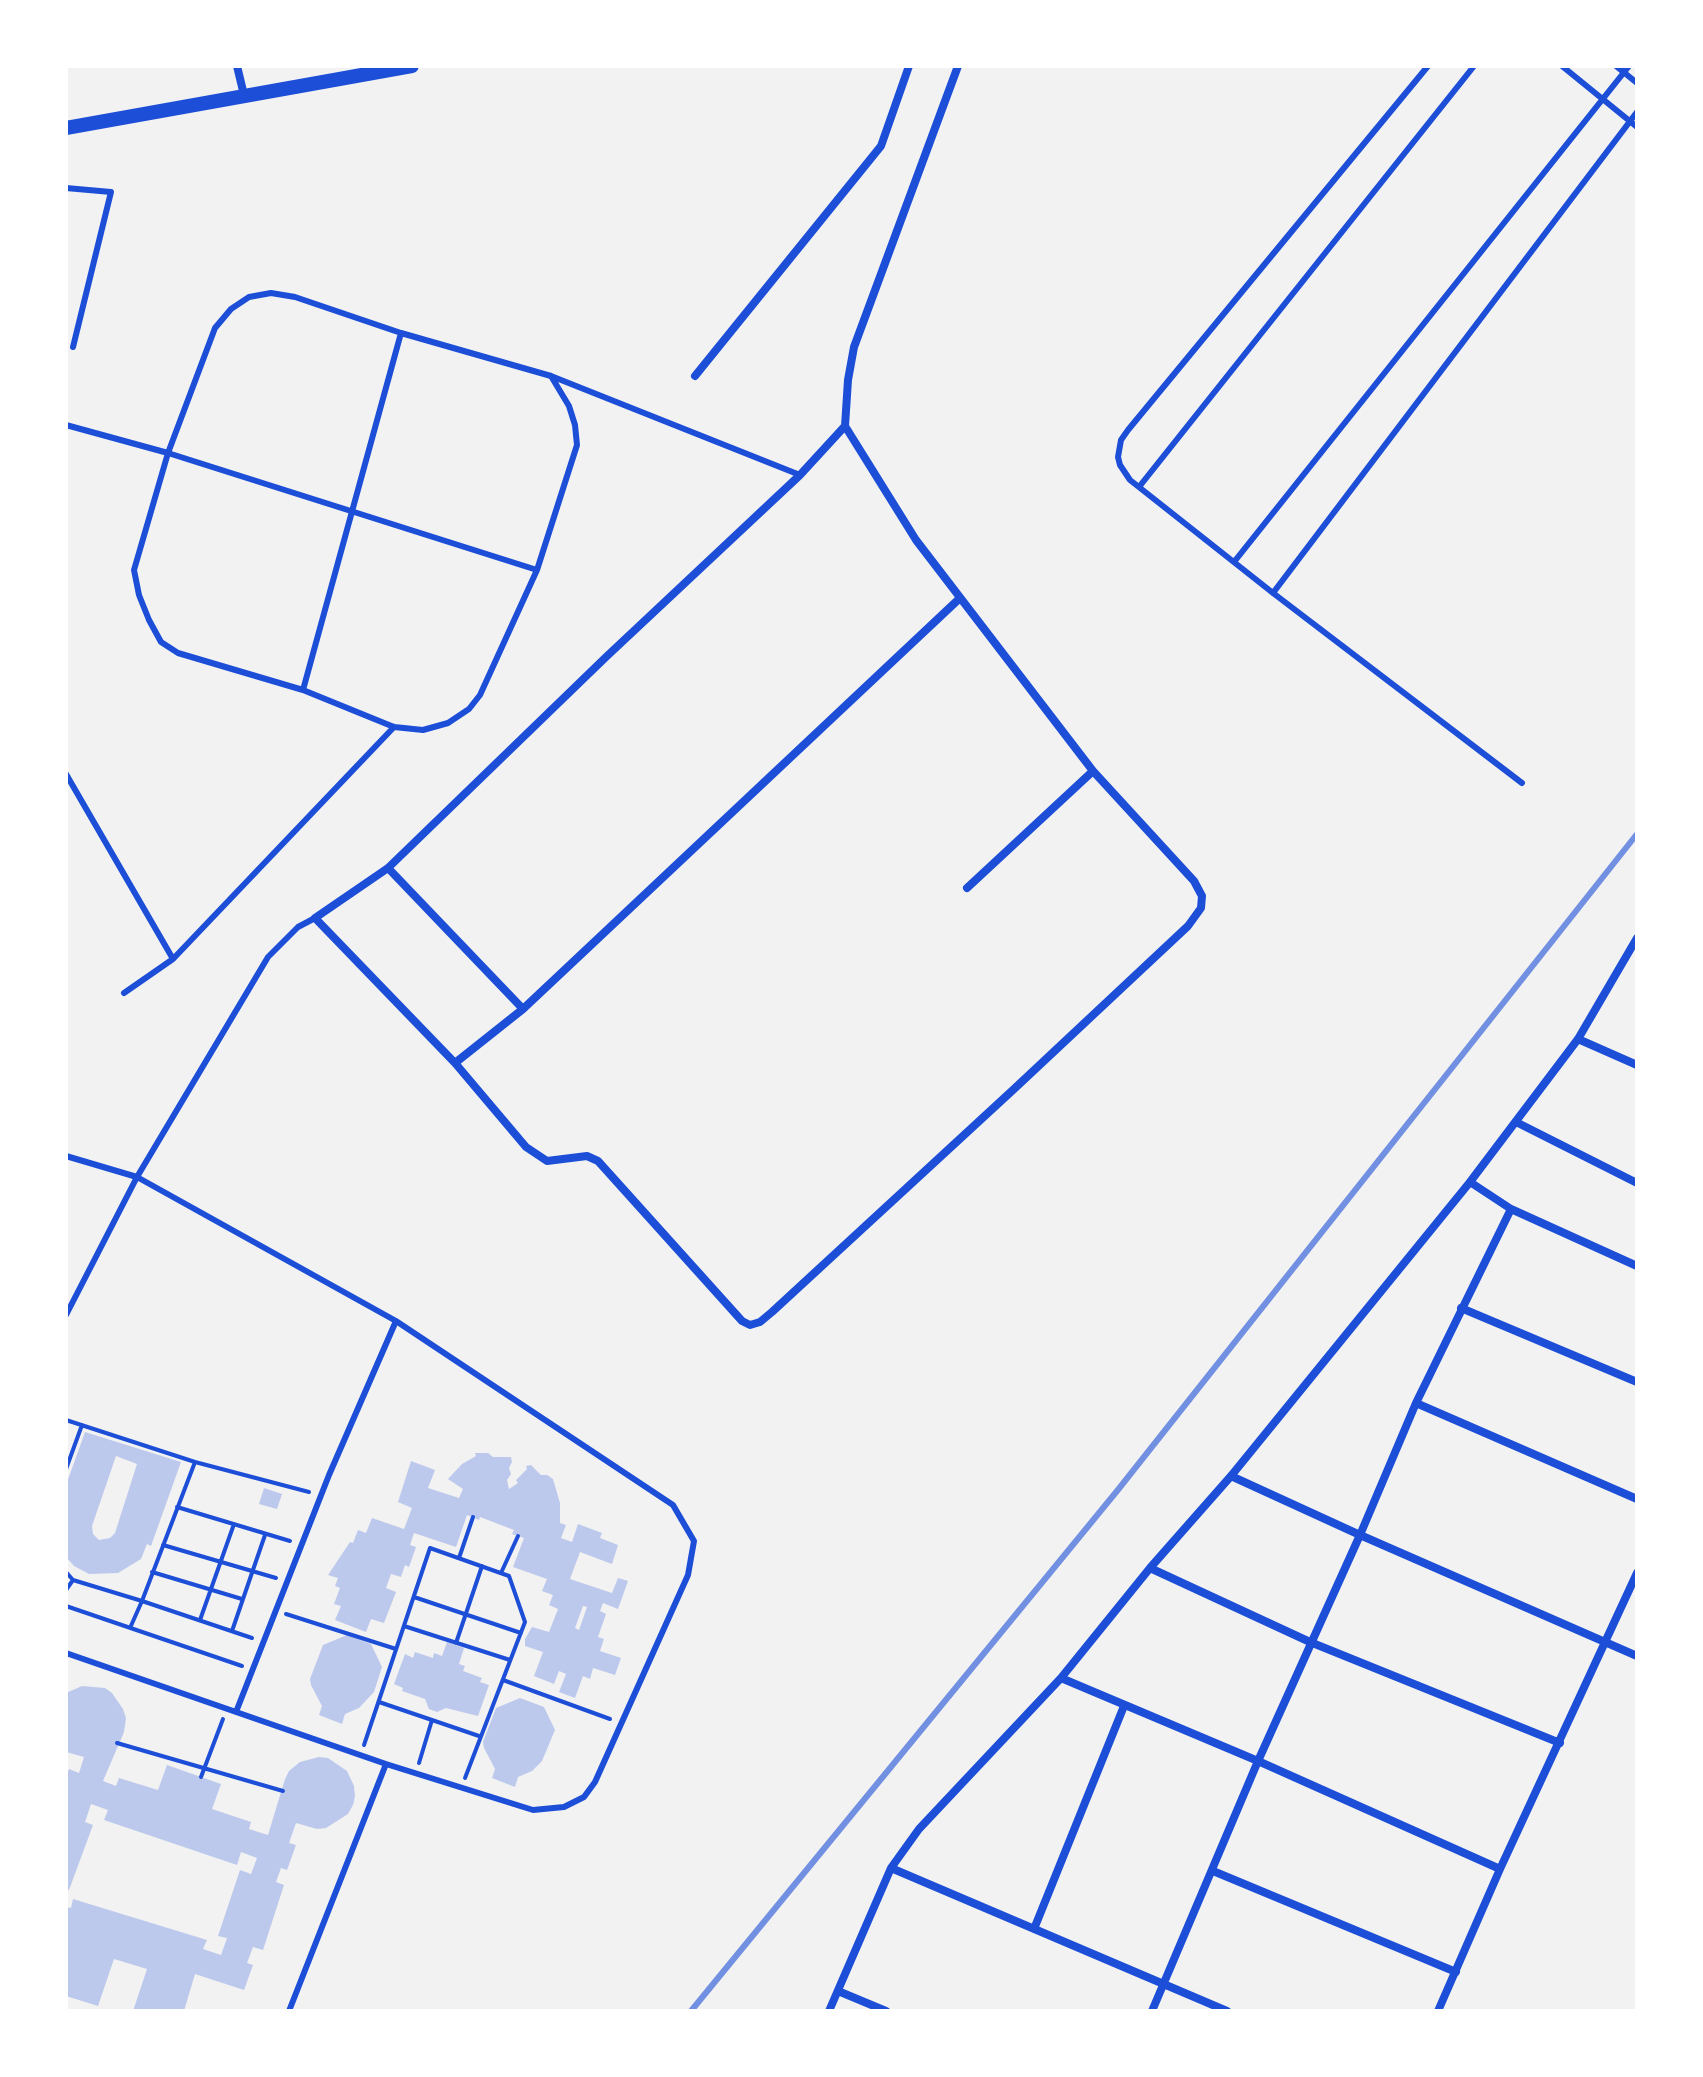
<!DOCTYPE html>
<html>
<head>
<meta charset="utf-8">
<style>
	body { margin:0 }
	#map { position:relative; width:1703px; height:2077px; overflow:hidden; background:#f2f2f2; font-family:"Titillium Web",sans-serif }
	canvas { display:block }
	.frame { position:absolute; inset:0; border:68px solid #fff; pointer-events:none }
</style>
</head>
<body>
<div id="map">
<canvas width="1703" height="2077"></canvas>
<div class="frame"></div>
</div>
<script>
const g = document.querySelector('canvas').getContext('2d');
g.lineJoin = 'round';
function paint(path, color) { g.fillStyle = color; g.fill(path, 'evenodd'); }
const toPath = rows => new Path2D(rows.map(r => 'M' + r).join(''));
function stroke(path, color, width, dash) { g.strokeStyle = color; g.lineWidth = width; g.lineCap = dash ? 'butt' : 'round'; g.setLineDash(dash || []); g.stroke(path); }
paint(toPath([
	[85,1432,181,1462,151,1546,147,1544,141,1559,118,1573,89,1574,74,1566,66,1557,66,1485],
	[116,1456,137,1464,115,1533,110,1538,99,1540,93,1534,92,1526],
	[475,1453,488,1453,493,1457,511,1457,512,1462,509,1468,511,1474,507,1480,509,1489,518,1483,516,1480,527,1469,526,1466,531,1465,541,1475,547,1475,553,1479,560,1503,560,1523,566,1525,561,1538,572,1542,578,1524,602,1533,600,1538,618,1545,612,1564,580,1552,570,1579,612,1593,618,1578,628,1581,618,1609,603,1603,600,1611,606,1614,598,1637,604,1639,600,1651,621,1658,615,1675,593,1668,590,1679,583,1676,575,1698,559,1692,566,1674,559,1671,554,1684,534,1676,543,1652,525,1646,525,1639,532,1627,549,1632,558,1609,549,1605,553,1595,542,1591,547,1579,513,1567,524,1538,512,1534,514,1530,480,1517,479,1520,467,1515,456,1547,414,1533,410,1545,416,1547,409,1567,405,1565,401,1577,391,1574,386,1588,396,1592,384,1623,371,1619,366,1632,335,1620,341,1606,334,1604,340,1588,335,1586,338,1578,328,1575,350,1542,353,1543,358,1530,366,1533,372,1518,404,1529,412,1508,398,1502,411,1461,435,1470,428,1488,459,1498,463,1489,448,1479,462,1464,476,1456],
	[583,1606,587,1607,579,1630,575,1628],
	[264,1488,282,1494,277,1509,259,1504],
	[347,1635,371,1644,382,1667,374,1692,359,1708,345,1714,342,1724,319,1715,322,1706,311,1685,310,1679,323,1645],
	[447,1642,464,1648,459,1664,465,1666,463,1671,482,1678,480,1682,489,1685,478,1716,446,1708,437,1712,429,1709,425,1699,402,1691,403,1688,394,1684,405,1654,413,1658,415,1652,433,1658,434,1653,442,1656],
	[82,1686,105,1688,112,1693,123,1709,126,1718,124,1732,103,1781,116,1786,119,1778,158,1790,167,1765,221,1784,212,1809,251,1822,249,1829,268,1835,285,1779,289,1771,300,1762,319,1757,328,1758,347,1771,354,1786,355,1796,353,1805,348,1814,326,1828,317,1829,296,1823,289,1843,296,1845,287,1870,281,1868,276,1882,284,1885,263,1950,253,1947,247,1963,253,1965,244,1990,195,1974,184,2011,133,2011,147,1969,114,1959,98,2006,66,1996,68,1944,66,1944,66,1907,71,1908,73,1899,207,1940,203,1949,221,1955,227,1938,218,1936,240,1870,251,1874,257,1858,241,1852,237,1865,104,1820,108,1810,91,1804,85,1822,93,1825,69,1890,66,1889,66,1777,69,1769,79,1773,84,1757,66,1752,66,1693],
	[520,1698,544,1707,555,1730,542,1761,532,1771,518,1777,515,1787,492,1778,495,1769,484,1748,483,1742,496,1708]
]), '#bdc9ec');
stroke(toPath([
	[66,1420,195,1462],
	[66,1469,82,1425],
	[177,1507,290,1541],
	[163,1545,276,1578],
	[459,1558,473,1517],
	[66,1572,73,1580,142,1601,195,1462,309,1492],
	[152,1572,242,1599],
	[501,1573,518,1536],
	[66,1590,73,1580],
	[414,1597,521,1633],
	[66,1606,242,1666],
	[286,1614,396,1649],
	[200,1620,234,1524],
	[404,1626,510,1660],
	[130,1628,142,1601,252,1638],
	[232,1631,265,1535],
	[456,1643,482,1566],
	[503,1680,610,1719],
	[379,1702,479,1736],
	[117,1743,283,1791],
	[364,1745,430,1548,509,1576,525,1622,465,1778],
	[419,1763,432,1720],
	[201,1777,223,1719]
]), '#1d4ed8', 4);
stroke(toPath([
	[1428,66,1128,430,1121,440,1118,457,1120,465,1130,480,1273,593,1522,783],
	[1562,66,1637,127],
	[1616,66,1637,83],
	[66,188,111,192,73,347],
	[551,376,569,406,575,425,577,445,537,570,480,695,469,709,448,723,423,730,394,727,303,690,178,653,161,642,149,620,139,595,134,570,168,453,215,328,231,309,249,297,271,293,295,297,401,333,551,376,800,475],
	[66,425,168,453,537,570],
	[1139,487,1474,66],
	[1234,562,1629,66],
	[1273,593,1637,112],
	[303,690,401,333],
	[66,774,173,959],
	[124,993,173,959,394,727],
	[66,1156,137,1177,396,1321,673,1505,694,1541,688,1575,595,1782,584,1797,564,1807,533,1810,386,1764,66,1653],
	[66,1315,137,1177,268,957,298,927,315,918],
	[236,1712,329,1475,396,1321],
	[289,2011,386,1764]
]), '#1d4ed8', 6);
stroke(toPath([
	[237,66,244,95],
	[695,376,881,146,909,66],
	[845,426,916,540,1093,771,1194,881,1202,896,1201,908,1188,926,1014,1089,772,1312,760,1322,750,1325,742,1321,598,1161,587,1156,547,1161,526,1147,455,1063,315,918,388,868,606,657,800,475,845,426,848,380,854,347,958,66],
	[388,868,523,1009],
	[967,888,1093,771],
	[1578,1039,1637,1065],
	[455,1063,523,1009,960,598],
	[1516,1122,1637,1183],
	[1470,1182,1511,1209,1637,1266],
	[1461,1308,1637,1382],
	[1416,1403,1637,1499],
	[1231,1476,1360,1535,1637,1656],
	[1150,1568,1310,1642,1560,1743],
	[1061,1678,1258,1761,1500,1869],
	[891,1868,1227,2011],
	[1213,1871,1456,1972],
	[1034,1929,1124,1706],
	[838,1991,886,2011],
	[829,2011,891,1868,919,1829,1061,1678,1150,1568,1231,1476,1470,1182,1578,1039,1637,938],
	[1152,2011,1258,1761,1360,1535,1416,1403,1511,1209],
	[1438,2011,1500,1869,1637,1573]
]), '#1d4ed8', 8);
stroke(toPath([
	[66,128,412,66]
]), '#1d4ed8', 14);
stroke(toPath([
	[691,2011,1117,1491,1637,834]
]), '#7290e2', 6);
</script>
</body>
</html>
